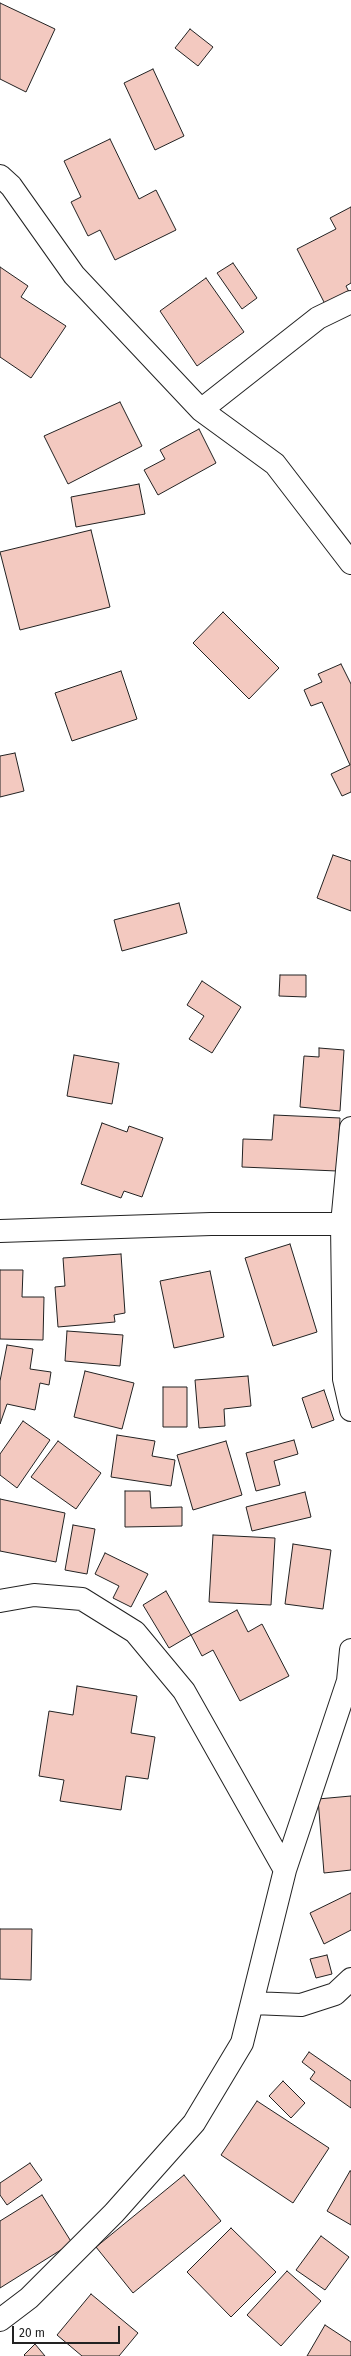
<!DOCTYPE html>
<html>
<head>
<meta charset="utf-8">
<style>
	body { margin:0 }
	#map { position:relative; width:351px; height:2356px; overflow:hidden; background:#fff; font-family:"Fira Sans",sans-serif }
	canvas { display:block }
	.scale { position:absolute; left:12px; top:2326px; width:108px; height:18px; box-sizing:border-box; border:2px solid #222; border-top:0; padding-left:5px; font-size:12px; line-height:14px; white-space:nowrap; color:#222; -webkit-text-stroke:3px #fff; paint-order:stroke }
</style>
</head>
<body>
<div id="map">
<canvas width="351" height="2356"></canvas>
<div class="scale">20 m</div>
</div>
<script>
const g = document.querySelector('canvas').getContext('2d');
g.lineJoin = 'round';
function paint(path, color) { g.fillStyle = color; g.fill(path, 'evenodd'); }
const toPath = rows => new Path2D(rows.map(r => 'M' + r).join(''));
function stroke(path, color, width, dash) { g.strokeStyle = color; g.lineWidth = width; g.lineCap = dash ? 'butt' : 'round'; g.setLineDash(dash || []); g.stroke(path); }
const building = toPath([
	[0,3,55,29,26,92,0,79,0,3],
	[190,29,213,47,198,66,175,48,190,29],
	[153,69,184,136,155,150,124,83,153,69],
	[110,139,139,199,156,190,176,230,115,260,100,230,88,236,71,202,81,197,64,161,110,139],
	[351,207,351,283,346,286,350,294,326,306,297,249,336,229,330,218,351,207],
	[233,263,257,298,242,309,217,273,233,263],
	[0,267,28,286,21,297,66,326,31,378,0,357,0,267],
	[206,278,244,332,197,366,160,311,206,278],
	[120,402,142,446,68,484,44,436,120,402],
	[199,429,216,463,158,495,144,470,165,459,160,450,199,429],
	[139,484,145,514,76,527,71,497,139,484],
	[91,530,110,607,20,630,0,552,91,530],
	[223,612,279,668,249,699,193,643,223,612],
	[341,664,351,684,351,792,342,796,331,774,350,765,322,702,311,706,304,690,322,682,318,674,341,664],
	[121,671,137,719,72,741,55,693,121,671],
	[15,753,24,791,0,797,0,756,15,753],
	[333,855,351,861,351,911,317,898,333,855],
	[179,903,187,933,122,951,114,920,179,903],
	[280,975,306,975,306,997,279,996,280,975],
	[202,981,241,1007,212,1053,189,1039,204,1016,187,1005,202,981],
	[319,1048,344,1050,340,1111,300,1107,304,1056,319,1057,319,1048],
	[74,1055,119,1063,112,1104,67,1096,74,1055],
	[274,1115,340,1118,337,1171,242,1167,243,1139,272,1140,274,1115],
	[102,1123,127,1132,129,1126,163,1138,142,1197,124,1191,121,1198,81,1184,102,1123],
	[290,1244,317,1332,273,1346,245,1258,290,1244],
	[121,1254,125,1313,114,1315,115,1322,58,1327,55,1287,65,1286,63,1258,121,1254],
	[0,1270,23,1270,22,1297,44,1297,43,1340,0,1339,0,1270],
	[210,1271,224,1337,174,1348,160,1281,210,1271],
	[67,1331,123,1335,120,1366,65,1361,67,1331],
	[7,1345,33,1349,30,1369,51,1372,49,1385,40,1383,35,1410,7,1404,0,1424,0,1381,7,1345],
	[85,1371,134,1383,122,1429,74,1417,85,1371],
	[248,1376,251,1406,224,1409,225,1426,199,1428,195,1380,248,1376],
	[163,1387,187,1387,187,1427,163,1427,163,1387],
	[324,1390,334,1420,312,1428,302,1398,324,1390],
	[23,1421,50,1440,17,1488,0,1475,0,1454,23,1421],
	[117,1435,155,1441,152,1456,175,1460,171,1486,111,1477,117,1435],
	[294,1440,298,1454,274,1461,280,1485,256,1491,246,1453,294,1440],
	[58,1441,101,1473,76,1509,31,1477,58,1441],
	[226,1441,242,1495,193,1510,177,1455,226,1441],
	[125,1491,150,1491,151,1508,182,1507,182,1526,125,1527,125,1491],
	[305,1492,311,1517,252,1531,246,1507,305,1492],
	[0,1499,65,1513,56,1562,0,1551,0,1499],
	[73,1525,95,1529,87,1574,65,1570,73,1525],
	[213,1535,275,1538,271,1605,209,1602,213,1535],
	[293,1544,331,1550,323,1609,285,1604,293,1544],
	[105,1553,148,1574,131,1607,113,1598,119,1586,95,1574,105,1553],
	[166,1591,191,1635,169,1648,143,1605,166,1591],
	[237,1610,248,1632,262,1624,289,1676,240,1701,213,1650,202,1656,191,1635,237,1610],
	[77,1686,137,1696,131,1733,155,1737,148,1779,126,1776,121,1810,60,1801,64,1780,39,1776,49,1711,73,1715,77,1686],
	[351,1796,351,1870,324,1873,318,1799,351,1796],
	[351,1893,351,1930,324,1944,310,1913,351,1893],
	[0,1929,32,1929,31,1980,0,1979,0,1929],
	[327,1955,332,1974,316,1978,310,1959,327,1955],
	[309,2052,351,2081,351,2108,310,2079,315,2072,302,2062,309,2052],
	[283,2081,305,2103,291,2118,269,2096,283,2081],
	[257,2101,329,2148,293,2203,221,2155,257,2101],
	[30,2163,42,2180,7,2205,0,2195,0,2183,30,2163],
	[350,2171,351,2171,351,2225,327,2211,350,2171],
	[184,2175,221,2221,133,2293,96,2247,184,2175],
	[42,2195,72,2243,0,2288,0,2221,42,2195],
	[231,2228,276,2272,231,2317,187,2272,231,2228],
	[321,2236,349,2257,325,2290,296,2270,321,2236],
	[287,2271,321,2301,281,2346,247,2315,287,2271],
	[91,2294,138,2333,119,2356,82,2356,57,2335,91,2294],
	[325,2325,351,2342,351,2356,307,2356,325,2325],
	[35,2344,45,2356,25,2356,24,2355,35,2344]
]);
paint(building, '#f3c9c0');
stroke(building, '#222', 1);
const minor = toPath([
	[0,176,11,186,74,275,201,410,275,464,351,563],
	[201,410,318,318,351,302],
	[351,1128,342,1224,344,1379,351,1410],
	[0,1231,211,1224,342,1224],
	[0,1601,34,1595,82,1599,135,1632,184,1691,285,1870],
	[253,2003,301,2005,335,1994,351,1979],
	[0,2320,29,2298,114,2213,194,2123,242,2043,285,1870,348,1681,351,1650]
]);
stroke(minor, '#222', 24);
stroke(minor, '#fff', 22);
</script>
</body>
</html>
